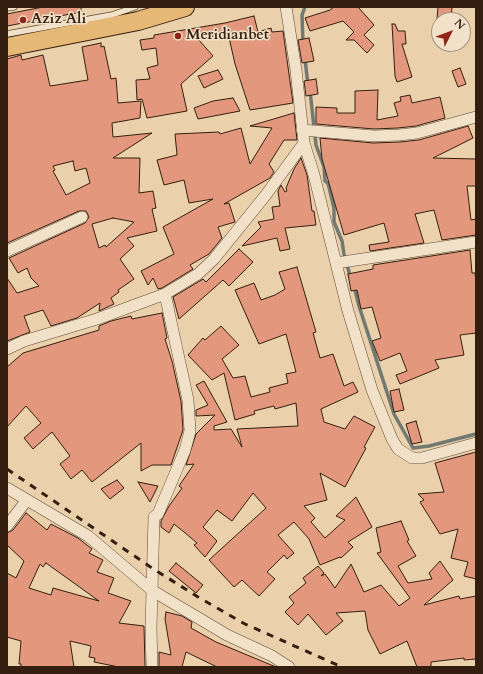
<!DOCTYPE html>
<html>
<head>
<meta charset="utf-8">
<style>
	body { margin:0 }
	#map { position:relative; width:483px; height:674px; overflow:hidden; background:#ead1ab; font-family:Cardo,serif }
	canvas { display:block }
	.frame { position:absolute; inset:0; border:8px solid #341e10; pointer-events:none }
	.north { position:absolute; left:431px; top:12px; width:40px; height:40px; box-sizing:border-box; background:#f1e1c8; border:1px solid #a5937e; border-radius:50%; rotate:48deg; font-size:11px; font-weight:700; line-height:16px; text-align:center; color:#341e10 }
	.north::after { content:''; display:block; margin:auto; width:14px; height:18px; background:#8f2418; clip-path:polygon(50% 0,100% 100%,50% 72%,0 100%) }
</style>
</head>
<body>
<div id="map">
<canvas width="483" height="674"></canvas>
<div class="frame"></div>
<div class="north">N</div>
</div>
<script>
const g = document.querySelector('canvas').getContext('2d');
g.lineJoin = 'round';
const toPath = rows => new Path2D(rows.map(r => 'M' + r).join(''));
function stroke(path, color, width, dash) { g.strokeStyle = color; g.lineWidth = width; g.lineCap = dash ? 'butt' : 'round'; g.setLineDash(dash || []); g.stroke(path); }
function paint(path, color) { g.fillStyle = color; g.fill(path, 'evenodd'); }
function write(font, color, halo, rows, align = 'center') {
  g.font = font + ' Cardo,serif'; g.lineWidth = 3; g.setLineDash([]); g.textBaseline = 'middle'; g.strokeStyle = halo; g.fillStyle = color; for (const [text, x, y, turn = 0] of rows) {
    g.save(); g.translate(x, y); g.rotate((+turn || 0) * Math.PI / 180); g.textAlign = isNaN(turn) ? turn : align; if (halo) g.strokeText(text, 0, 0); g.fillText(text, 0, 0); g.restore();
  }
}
stroke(toPath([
	[303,43,302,15,305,7],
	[305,59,308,85],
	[310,91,316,145,324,167,325,181,328,183,334,208,334,222,342,241,345,261,348,268,350,277],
	[354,286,359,306,394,414,413,448,429,446,476,434]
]), '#717971', 3.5);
const building = toPath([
	[43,7,81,7,81,12,7,26,7,14,43,7],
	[334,7,358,7,374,25,364,35,374,45,367,53,354,40,346,40,354,32,343,21,310,31,305,18,330,10,334,7],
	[438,7,452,7,451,20,437,19,438,7],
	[254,16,258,32,271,28,272,32,283,31,293,103,250,110,235,64,228,33,198,39,213,56,181,84,187,111,147,118,142,99,137,100,136,80,150,79,147,68,158,65,156,48,142,50,140,40,154,38,154,35,225,23,254,16],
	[392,24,395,24,398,31,405,31,406,44,402,44,412,77,397,82,395,76,392,24],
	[309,38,314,61,302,63,298,40,309,38],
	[101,43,101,47,104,46,111,79,116,78,118,103,141,101,140,118,112,123,113,137,152,133,113,158,140,158,139,193,153,191,156,208,152,209,157,231,127,238,134,246,120,259,134,279,118,290,119,292,111,298,114,304,99,311,100,303,77,318,51,326,43,310,24,316,30,332,7,341,7,278,17,293,39,286,31,278,27,268,18,273,9,258,85,223,89,217,86,211,79,211,7,243,7,59,21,55,22,60,43,55,50,86,88,80,82,47,101,43],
	[73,161,75,171,86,168,90,183,66,195,53,171,55,170,53,166,73,161],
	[113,218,134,222,106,247,105,245,99,248,92,224,113,218],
	[460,68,466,84,458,87,452,71,460,68],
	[218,70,223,79,204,88,198,76,218,70],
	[316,79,318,94,306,96,304,81,316,79],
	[378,90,377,120,398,116,394,103,401,101,400,97,410,95,412,103,440,97,445,118,416,126,398,128,374,129,316,124,316,107,337,108,337,113,355,113,355,91,378,90],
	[233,98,240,111,198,119,194,108,213,101,233,98],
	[294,113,297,140,284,140,269,164,274,172,270,178,224,204,229,203,235,222,218,227,222,238,209,254,190,265,193,269,162,288,158,289,153,278,148,285,141,271,174,254,163,227,213,199,189,203,184,180,164,185,157,160,177,155,175,134,219,132,220,134,241,128,250,164,272,128,250,126,294,113],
	[468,126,473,138,433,158,476,159,476,186,467,186,471,220,476,219,476,235,442,240,434,210,415,214,424,243,370,251,369,245,389,242,384,223,344,235,322,159,320,138,373,143,400,142,419,140,468,126],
	[301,158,307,175,312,211,314,211,316,225,285,228,290,249,280,251,277,238,242,246,261,227,258,222,274,219,272,207,280,206,278,191,281,185,285,192,287,191,286,188,294,169,301,158],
	[239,249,253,262,229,286,223,280,179,319,173,297,203,279,206,282,239,249],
	[470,250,472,273,475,273,476,282,476,333,460,335,464,355,435,360,439,368,400,384,396,375,407,371,400,353,380,361,372,341,381,338,372,307,361,309,357,290,351,291,348,274,373,269,373,265,470,250],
	[297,267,316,332,313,333,320,358,333,354,344,386,353,382,358,392,321,409,324,422,345,429,354,416,375,427,364,447,366,448,345,487,320,473,327,500,304,506,315,518,311,522,325,538,345,520,336,516,356,497,372,527,348,542,353,547,341,558,340,557,320,565,309,539,294,522,278,535,294,553,287,559,284,555,267,572,275,579,259,596,242,580,234,587,209,560,266,508,253,493,232,521,217,510,203,527,217,541,205,557,194,545,197,543,184,532,174,524,169,533,161,527,161,521,169,506,182,488,179,486,194,464,186,465,196,434,215,415,196,416,196,410,208,405,196,385,204,381,227,422,214,426,214,430,231,429,242,447,237,429,298,426,296,403,275,409,274,406,254,411,255,414,235,420,224,373,212,380,188,355,203,338,205,340,221,326,239,345,222,359,233,378,245,376,251,397,270,392,269,388,288,383,286,374,296,372,286,334,259,344,235,290,254,283,261,300,275,295,285,289,279,272,297,267],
	[162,313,167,338,165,339,172,361,181,401,183,430,171,465,152,465,141,471,141,443,92,482,82,470,71,479,60,464,70,456,52,432,33,449,24,438,41,423,26,406,7,427,7,367,23,353,99,330,99,326,111,321,131,316,132,319,162,313],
	[399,389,404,410,394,412,390,391,399,389],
	[416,421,422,442,412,444,406,424,416,421],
	[476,452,476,579,464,576,468,562,451,558,458,529,440,534,420,502,424,500,418,494,444,492,435,463,476,452],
	[117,480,124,488,110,499,101,489,117,480],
	[138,482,158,486,150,502,138,482],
	[26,513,47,530,51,524,78,538,92,549,89,553,103,560,97,572,114,578,108,593,131,601,119,623,144,626,145,667,119,667,94,662,95,658,89,657,91,646,70,641,74,667,21,667,21,664,19,664,21,641,7,637,7,573,16,578,24,561,7,545,7,533,13,530,26,513],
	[46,563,99,601,53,588,51,595,29,588,40,564,43,567,46,563],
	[401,521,409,540,407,541,416,556,398,566,408,583,432,579,429,573,440,561,453,580,424,605,459,596,460,599,476,596,476,659,464,660,464,658,431,662,431,667,417,667,407,641,380,654,368,630,365,611,336,613,343,621,326,635,308,614,298,625,285,612,294,603,289,597,306,583,303,578,318,566,324,573,321,576,325,574,335,588,351,564,364,592,381,585,399,606,410,598,377,553,381,552,376,528,401,521],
	[176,563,203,585,196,593,169,571,176,563],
	[166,612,182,616,192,622,191,628,216,642,276,667,217,667,186,652,182,667,159,667,159,652,171,655,165,619,166,612]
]);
paint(building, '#e3987d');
stroke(building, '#341e10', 1);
const service = toPath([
	[7,8,14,7],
	[7,34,112,15,135,7]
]);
const minor = toPath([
	[286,7,296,70,304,143,314,175,348,311,372,390,392,439,398,449,412,458,422,458,476,443],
	[302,130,374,136,399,135,417,133,476,117],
	[7,251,82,217],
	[336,263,476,242],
	[7,349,24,341,97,319,165,294,198,274,214,259,265,196,304,143],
	[7,488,88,536,153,591,227,635,272,656,289,667],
	[7,526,26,501],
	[152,667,151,628,154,517,158,514,185,450,190,431,188,400,165,294]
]);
const trunk = toPath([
	[7,47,138,21,185,7]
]);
stroke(service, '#624b37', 7);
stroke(minor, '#624b37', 12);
stroke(trunk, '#341e10', 20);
stroke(service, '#f1e1c8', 5.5);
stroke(minor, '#f1e1c8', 11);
stroke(trunk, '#e5b876', 18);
stroke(toPath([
	[7,469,152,568,198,597,245,624,342,667]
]), '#341e10', 3, [7, 7]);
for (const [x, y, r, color] of [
	[23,20,4,"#8f2418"],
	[178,36,4,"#8f2418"]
]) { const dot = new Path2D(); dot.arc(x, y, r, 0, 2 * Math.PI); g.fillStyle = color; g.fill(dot); stroke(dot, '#f1e1c8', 1.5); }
write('bold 15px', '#341e10', '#f1e1c8', [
	["Aziz Ali",31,20],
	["Meridianbet",186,36]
], 'left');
</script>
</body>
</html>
